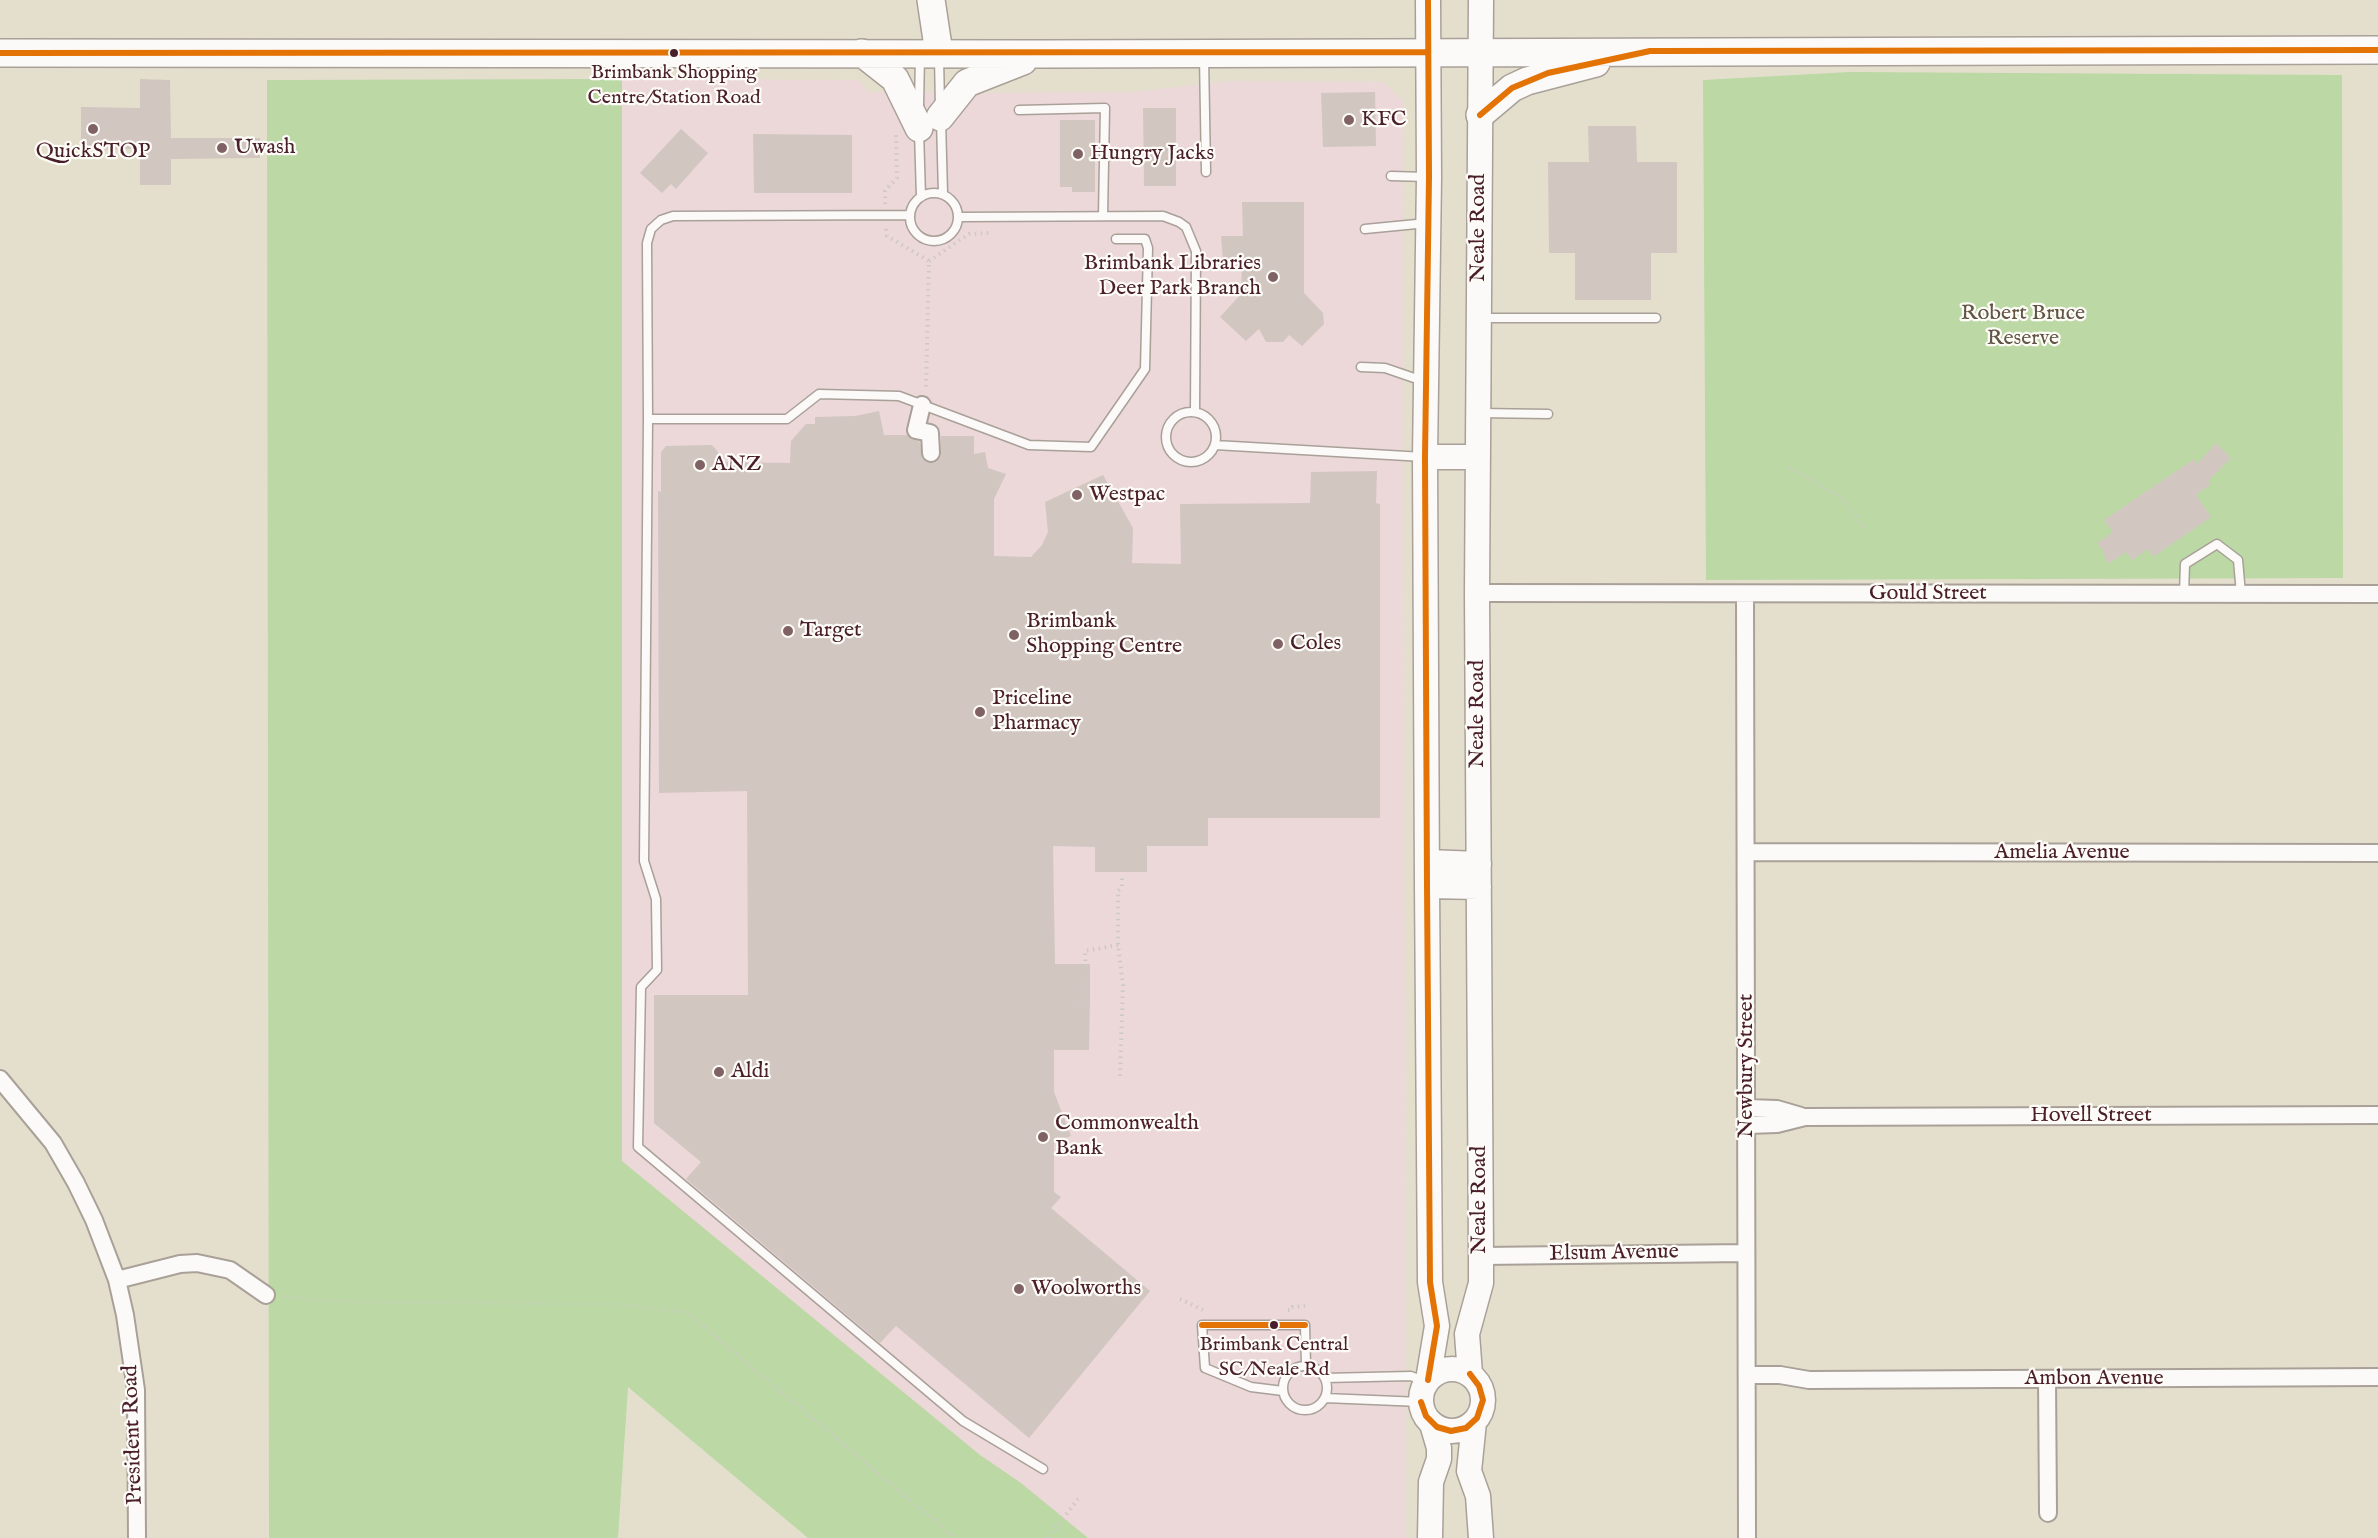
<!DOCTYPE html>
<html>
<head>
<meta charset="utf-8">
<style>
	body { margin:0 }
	canvas { display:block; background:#e4dfcd }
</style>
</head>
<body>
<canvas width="2378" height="1538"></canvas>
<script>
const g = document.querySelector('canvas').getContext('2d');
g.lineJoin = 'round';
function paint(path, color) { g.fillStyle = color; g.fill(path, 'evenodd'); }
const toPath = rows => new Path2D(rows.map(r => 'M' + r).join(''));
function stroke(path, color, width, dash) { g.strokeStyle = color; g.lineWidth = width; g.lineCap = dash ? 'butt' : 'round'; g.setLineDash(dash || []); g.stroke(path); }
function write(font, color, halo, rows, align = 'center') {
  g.font = font + ' "IM FELL English",serif'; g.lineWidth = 4.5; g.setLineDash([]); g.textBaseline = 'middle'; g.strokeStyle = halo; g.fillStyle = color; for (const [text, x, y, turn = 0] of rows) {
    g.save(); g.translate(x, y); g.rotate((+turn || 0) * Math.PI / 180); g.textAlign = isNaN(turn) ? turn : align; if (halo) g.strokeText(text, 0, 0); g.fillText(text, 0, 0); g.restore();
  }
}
paint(toPath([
	[622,79,860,80,867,92,957,93,1134,92,1232,81,1383,82,1403,101,1406,1538,1088,1538,1021,1483,980,1455,622,1162]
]), '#ecd7d9');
paint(toPath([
	[1850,72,2342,75,2343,578,1706,580,1703,80],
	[622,79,622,1161,980,1455,1021,1483,1088,1538,808,1538,628,1387,618,1538,269,1538,267,80]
]), '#bbd8a5');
paint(toPath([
	[140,79,170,80,171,138,260,138,260,158,171,159,171,185,140,185,140,149,81,150,81,107,140,108],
	[1375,92,1376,146,1323,147,1321,93],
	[1143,108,1176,108,1176,186,1144,186],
	[1060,120,1095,120,1095,192,1072,192,1072,187,1060,187],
	[1588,126,1636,126,1637,162,1677,162,1677,253,1651,253,1651,300,1575,300,1575,253,1549,253,1548,162,1589,162],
	[681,129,708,153,676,189,671,184,662,193,640,173],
	[753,134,852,135,852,193,754,193],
	[1242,202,1304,202,1304,293,1323,313,1324,324,1302,346,1289,335,1283,342,1266,342,1259,329,1246,341,1220,317,1241,294,1242,259,1223,261,1221,236,1243,236],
	[879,411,884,435,907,435,920,442,922,458,927,463,936,462,941,457,941,436,974,436,974,454,985,452,988,468,1006,474,994,499,994,556,1031,557,1042,545,1048,532,1045,502,1103,475,1133,528,1132,563,1181,564,1180,504,1310,503,1311,472,1377,471,1376,503,1380,504,1380,818,1208,818,1208,846,1147,846,1147,872,1095,872,1095,847,1053,846,1055,964,1090,964,1090,998,1089,1050,1054,1050,1054,1092,1071,1136,1054,1142,1054,1192,1061,1197,1051,1208,1150,1291,1029,1438,896,1326,880,1343,686,1179,701,1162,654,1123,654,995,748,995,747,791,659,793,658,491,661,492,661,452,666,446,712,445,718,452,718,462,790,463,791,441,806,424,815,424,815,417,855,416],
	[2216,443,2231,458,2208,481,2211,484,2196,495,2211,517,2153,557,2148,549,2132,560,2126,552,2108,564,2103,551,2097,543,2113,532,2104,520,2194,459,2197,464]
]), '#d2c6c1');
const lane = toPath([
	[1204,56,1206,172],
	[939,57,940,107],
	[919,106,920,56],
	[1019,110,1105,108,1103,216],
	[941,120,943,194],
	[919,131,921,197],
	[1391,176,1427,177],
	'910 217a24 24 0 1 1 48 0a24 24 0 1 1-48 0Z',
	[910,215,673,216,661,220,651,229,647,243,648,419,787,419,819,394,899,396,1029,445,1091,447,1145,369,1148,248,1145,239,1116,239],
	[958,217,1163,216,1179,222,1186,227,1196,251,1195,412],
	[1365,229,1427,223],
	[1482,318,1656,318],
	[1361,367,1385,368,1423,381],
	'1166 437a25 25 0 1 1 50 0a25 25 0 1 1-50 0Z',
	[1479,413,1548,414],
	[648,419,644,861,656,899,657,970,641,987,638,1147,963,1421,1043,1469],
	[1215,445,1424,457],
	[2184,594,2185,564,2217,544,2238,560,2241,594],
	'1283 1388a22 22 0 1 1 44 0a22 22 0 1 1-44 0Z',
	[1325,1378,1411,1376,1426,1382],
	[1283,1391,1251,1387,1205,1368,1202,1325,1305,1325,1306,1365],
	[1325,1398,1421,1402]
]);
const street = toPath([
	[922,405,916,430,930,433,931,453],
	[1477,593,2378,594],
	[1745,595,1747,1538],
	[1747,852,2378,853],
	[0,1079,53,1143,76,1183,94,1220,117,1280,125,1315,136,1390,137,1538],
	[1748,1108,1777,1109,1801,1116],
	[1748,1125,1777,1124,1805,1117,2378,1115],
	[1481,1256,1746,1253],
	[117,1280,180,1264,197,1263,230,1270,266,1295],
	[1747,1375,1780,1375,1809,1380,2378,1377],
	[2047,1379,2048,1513]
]);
const secondary = toPath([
	[1425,457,1478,457],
	[1427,862,1479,864],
	[1427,886,1479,887],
	'1421 1400a31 31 0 1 1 62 0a31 31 0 1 1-62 0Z',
	[1470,1374,1467,1334,1481,1283,1481,1256,1477,593,1481,0],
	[1428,1380,1437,1326,1430,1282,1427,886,1425,457,1429,177,1428,0],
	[1474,1422,1469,1471,1478,1496,1481,1538],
	[1430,1538,1431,1482,1439,1459,1439,1448,1432,1424]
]);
const primary = toPath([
	[931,0,939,53],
	[0,53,1044,54,2378,50],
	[862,53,895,79,919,128],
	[1480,115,1512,88,1527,81,1596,63],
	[940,117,967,83,1023,61]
]);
stroke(lane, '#a9a098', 11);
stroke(street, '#a9a098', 20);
stroke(secondary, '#a9a098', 27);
stroke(primary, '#a9a098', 30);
stroke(toPath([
	[885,204,885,191,897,178,896,135],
	[886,229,887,236,929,261,926,390],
	[929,261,969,234,989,233],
	[1789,467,1841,498,1866,529],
	[1073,1007,1087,1007,1085,951,1118,945],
	[1120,1076,1123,985,1118,945,1118,891,1122,887,1122,877],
	[283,1297,320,1301,609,1304,686,1312,955,1538],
	[1180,1299,1203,1310],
	[1288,1310,1291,1310,1292,1307,1305,1306],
	[1048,1538,1078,1499]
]), '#cdc9c5', 4, [1.5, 4.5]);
stroke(lane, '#fbfaf8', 8);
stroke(street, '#fbfaf8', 16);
stroke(secondary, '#fbfaf8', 24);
stroke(primary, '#fbfaf8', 27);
stroke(toPath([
	[1428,0,1429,177,1425,457,1427,886,1430,1282,1437,1326,1428,1380],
	[0,53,1428,52],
	[1480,115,1512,88,1548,73,1650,51,2378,50],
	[1202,1325,1305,1325],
	[1421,1402,1426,1416,1437,1427,1451,1431,1466,1428,1477,1418,1483,1400,1479,1386,1470,1374]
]), '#e47306', 6);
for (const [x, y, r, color] of [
	[674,53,5,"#4a1f2b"],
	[1349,120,6,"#806264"],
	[93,129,6,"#806264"],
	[222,148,6,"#806264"],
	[1078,154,6,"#806264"],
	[1273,277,6,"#806264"],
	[700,465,6,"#806264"],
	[1077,495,6,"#806264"],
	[788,631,6,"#806264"],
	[1014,635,6,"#806264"],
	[1278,644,6,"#806264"],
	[980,712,6,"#806264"],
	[719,1072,6,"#806264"],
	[1043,1137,6,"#806264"],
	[1019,1289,6,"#806264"],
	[1274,1325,5,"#4a1f2b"]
]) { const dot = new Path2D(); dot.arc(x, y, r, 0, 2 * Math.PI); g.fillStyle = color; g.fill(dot); stroke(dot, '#fdfcf7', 2); }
write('20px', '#4a1f2b', '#fdfcf7', [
	["Brimbank Shopping",674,74],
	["Centre/Station Road",674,99],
	["Brimbank Central",1274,1346],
	["SC/Neale Rd",1274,1371]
]);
write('22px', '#4a1f2b', '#fdfcf7', [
	["KFC",1361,120],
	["Uwash",234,148],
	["QuickSTOP",93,152,"center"],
	["Hungry Jacks",1090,154],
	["Brimbank Libraries",1261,264,"right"],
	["Deer Park Branch",1261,289,"right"],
	["ANZ",712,465],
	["Westpac",1089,495],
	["Brimbank",1026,622],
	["Shopping Centre",1026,647],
	["Target",800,631],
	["Coles",1290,644],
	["Priceline",992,699],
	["Pharmacy",992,724],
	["Aldi",731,1072],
	["Commonwealth",1055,1124],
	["Bank",1055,1149],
	["Woolworths",1031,1289]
], 'left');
write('22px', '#4a1f2b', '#fdfcf7', [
	["Neale Road",1479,228,-90],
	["Gould Street",1928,594],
	["Neale Road",1478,714,-90],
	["Amelia Avenue",2062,853],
	["Newbury Street",1747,1066,-90],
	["Hovell Street",2091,1116],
	["Neale Road",1480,1200,-90],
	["Elsum Avenue",1614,1254,-1],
	["Ambon Avenue",2094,1379],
	["President Road",134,1435,-92]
]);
write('22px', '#625546', '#fdfcf7', [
	["Robert Bruce",2023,314],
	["Reserve",2023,339]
]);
</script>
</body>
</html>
